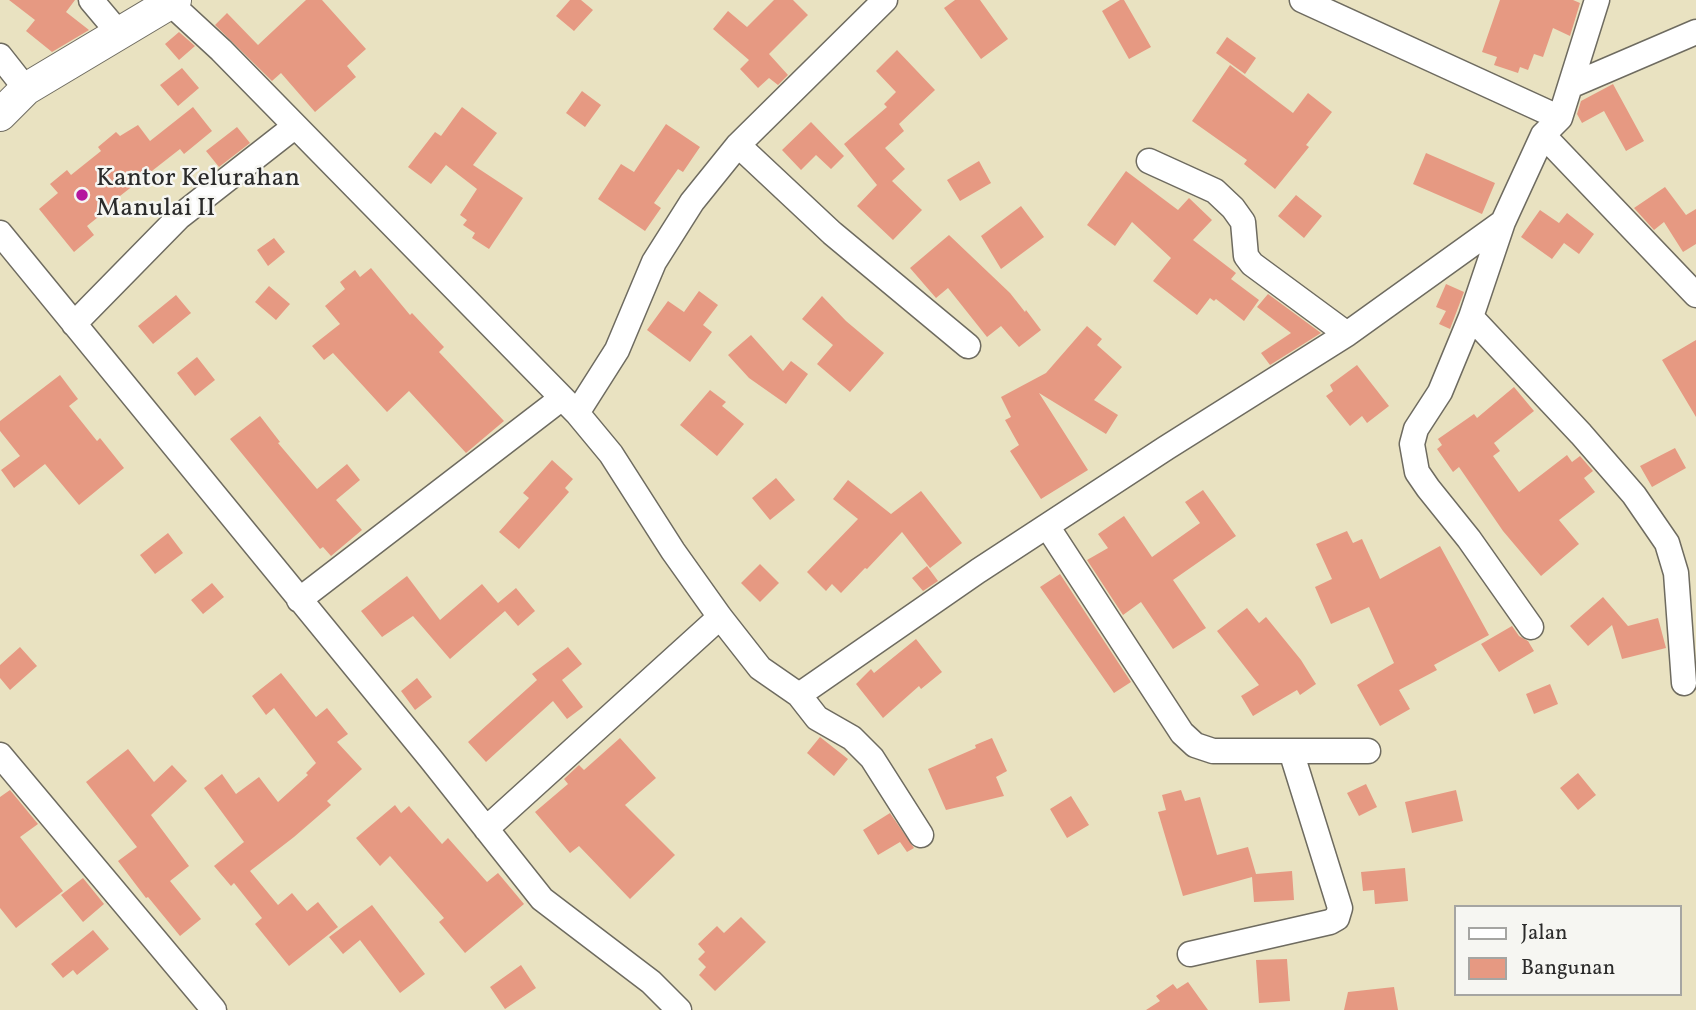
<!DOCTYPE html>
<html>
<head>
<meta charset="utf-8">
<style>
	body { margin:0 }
	#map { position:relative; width:1696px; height:1010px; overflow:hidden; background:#e9e2c1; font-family:Vollkorn,serif }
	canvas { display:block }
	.legend { position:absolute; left:1454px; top:905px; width:228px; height:91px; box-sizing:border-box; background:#f6f6f2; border:2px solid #a5a5a2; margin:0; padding:9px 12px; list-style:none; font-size:21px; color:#2b2b2b }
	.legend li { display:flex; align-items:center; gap:14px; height:35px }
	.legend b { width:35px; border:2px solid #a5a5a2 }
</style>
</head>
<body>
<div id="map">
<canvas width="1696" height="1010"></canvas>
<ul class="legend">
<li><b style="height:9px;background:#fff"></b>Jalan</li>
<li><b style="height:19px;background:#e69982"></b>Bangunan</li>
</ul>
</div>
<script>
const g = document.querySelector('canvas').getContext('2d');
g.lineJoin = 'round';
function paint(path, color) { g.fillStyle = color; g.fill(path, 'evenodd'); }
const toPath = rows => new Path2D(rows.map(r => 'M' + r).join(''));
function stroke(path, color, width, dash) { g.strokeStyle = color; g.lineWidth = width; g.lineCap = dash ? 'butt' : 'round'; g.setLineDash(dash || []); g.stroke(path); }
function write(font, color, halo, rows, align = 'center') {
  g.font = font + ' Vollkorn,serif'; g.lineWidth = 5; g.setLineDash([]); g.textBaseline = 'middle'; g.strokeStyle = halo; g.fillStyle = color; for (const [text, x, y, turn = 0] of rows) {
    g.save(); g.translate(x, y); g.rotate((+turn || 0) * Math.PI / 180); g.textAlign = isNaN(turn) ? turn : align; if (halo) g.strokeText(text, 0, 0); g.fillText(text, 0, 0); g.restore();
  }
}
paint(toPath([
	[9,0,75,0,66,12,89,30,52,52,26,31,35,20],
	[306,0,322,0,366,49,347,66,356,77,315,112,281,73,272,81,215,25,227,13,258,45],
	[570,0,581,0,593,10,574,31,556,16],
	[774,0,793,0,808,15,769,54,788,75,778,85,769,78,758,88,740,69,749,60,713,29,728,11,747,27],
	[955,0,980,0,1008,39,981,59,944,8],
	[1120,0,1124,0,1151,47,1129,59,1102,11],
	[1500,0,1573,0,1580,3,1570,36,1553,28,1543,57,1534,54,1528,70,1520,67,1518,73,1494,65,1497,57,1482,52],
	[179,32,195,46,179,60,165,44],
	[1227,37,1256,58,1245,74,1216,53],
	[897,50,935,90,899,124,904,131,885,148,905,169,892,181,922,210,893,240,857,206,877,185,844,144,887,107,884,104,896,92,876,71],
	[1230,65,1293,113,1308,93,1332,112,1306,145,1309,147,1275,189,1244,164,1247,160,1192,121],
	[182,68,199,88,178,106,160,85],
	[1613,84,1644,141,1626,151,1604,111,1582,123,1577,114,1581,101],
	[582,91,601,105,585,127,566,113],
	[193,107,212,131,184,154,180,149,111,203,113,205,87,226,94,235,74,252,39,209,58,193,50,184,67,170,71,175,101,151,98,147,116,132,120,136,138,125,150,141],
	[462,107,497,133,473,165,523,198,489,249,472,238,475,233,463,225,467,220,460,215,477,189,446,165,431,184,408,167,435,132,441,136],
	[811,122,844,156,831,169,816,155,801,170,782,150],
	[666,124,700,147,683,172,678,169,654,203,661,208,645,231,598,199,621,164,634,172],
	[237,127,250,143,219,167,206,151],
	[1426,153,1495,183,1482,214,1413,184],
	[979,161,991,183,960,201,947,180],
	[1126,171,1178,210,1189,198,1212,220,1193,240,1236,273,1231,279,1259,300,1244,321,1216,299,1214,301,1210,298,1197,315,1153,281,1171,258,1132,222,1115,246,1087,225],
	[1665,187,1686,215,1696,209,1696,244,1683,252,1664,222,1654,230,1634,208],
	[1296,195,1322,216,1304,238,1278,216],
	[1021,206,1044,237,1001,269,981,236],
	[1540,210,1559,223,1567,213,1594,234,1579,254,1564,243,1552,259,1521,237],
	[949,235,1010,293,1025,312,1026,310,1041,330,1019,347,1001,326,987,337,948,288,936,298,910,268],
	[274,238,285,252,268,266,257,250],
	[371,268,410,315,412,313,444,347,439,352,504,421,466,453,409,391,387,412,333,353,324,360,312,346,340,324,325,306,345,289,340,282,355,270,360,277],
	[1446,284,1464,292,1450,329,1439,324,1446,311,1436,307],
	[269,286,290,304,276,320,255,302],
	[699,291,718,305,703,325,712,332,690,362,647,330,668,301,684,312],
	[1268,294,1321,333,1270,365,1261,353,1291,333,1257,307],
	[176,295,191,313,153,344,138,326],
	[822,296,846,321,884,353,850,392,817,364,833,345,802,319],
	[1087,326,1102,339,1097,345,1122,367,1094,400,1118,415,1106,434,1039,393,1088,470,1041,499,1010,451,1019,445,1005,420,1011,417,1001,397,1046,373],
	[751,335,783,371,791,361,808,374,786,404,749,378,728,355],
	[1696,340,1696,417,1662,360],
	[197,357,215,380,195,396,177,373],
	[1357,365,1389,406,1367,423,1362,416,1350,426,1326,396,1333,391,1330,385],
	[60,375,78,399,69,406,97,441,100,438,124,468,79,505,45,464,14,488,1,470,20,456,0,431,0,421],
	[1514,387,1534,411,1494,443,1500,451,1493,456,1519,492,1567,455,1572,462,1580,456,1593,471,1584,478,1595,492,1559,520,1579,544,1541,576,1503,531,1459,467,1453,472,1437,449,1442,445,1438,439,1474,414,1477,418],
	[710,390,726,402,722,406,744,424,717,456,680,425],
	[260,416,280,442,278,443,317,489,347,464,360,480,336,500,362,530,331,556,323,547,320,549,230,439],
	[1675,448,1686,468,1652,487,1640,466],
	[552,460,573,479,565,488,569,492,519,549,499,532,529,498,523,493],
	[776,478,795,500,770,520,752,498],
	[848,480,891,514,921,491,962,543,930,568,902,532,867,569,865,568,841,593,832,584,826,591,807,572,858,519,833,499],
	[1203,490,1236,536,1173,580,1206,628,1173,649,1141,602,1123,615,1087,560,1108,548,1098,534,1124,516,1152,557,1200,523,1185,502],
	[1347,531,1353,543,1362,539,1380,579,1440,546,1489,635,1434,665,1437,670,1399,690,1410,709,1380,726,1357,685,1394,663,1369,607,1331,624,1315,587,1332,579,1316,544],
	[168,533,183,553,155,574,140,555],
	[760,564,779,583,760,602,741,583],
	[927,566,938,581,923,591,912,578],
	[1060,574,1131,682,1114,693,1040,587],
	[407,576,440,620,482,584,498,603,516,588,535,611,518,626,505,611,450,659,413,616,382,637,361,611],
	[212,583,224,597,203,614,191,600],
	[1603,597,1628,626,1658,618,1666,648,1622,659,1612,625,1588,646,1570,626],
	[1247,608,1259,623,1266,617,1301,660,1316,684,1300,695,1297,690,1253,716,1241,696,1259,685,1217,631],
	[1512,626,1519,636,1528,641,1534,651,1499,672,1481,644],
	[916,639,942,672,921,689,919,686,883,718,856,684,871,669,874,673],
	[20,647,37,666,10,690,0,678,0,665],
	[568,647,582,664,562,680,583,707,567,719,553,701,486,762,468,742,537,680,532,674],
	[281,673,316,717,327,708,348,734,337,742,362,769,327,801,331,805,294,837,250,871,278,905,292,893,307,911,318,902,338,927,289,966,255,924,262,918,234,883,231,886,214,866,244,842,204,788,222,774,236,794,259,777,278,802,308,775,306,773,316,763,274,708,266,715,252,696],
	[417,678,432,697,415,710,401,691],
	[1550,684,1558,704,1534,714,1526,694],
	[820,737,848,759,834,776,807,753],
	[620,738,656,778,625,805,675,855,630,899,579,846,570,853,535,812,568,784,564,779,579,765,584,770],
	[992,738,1007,771,996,777,1004,796,946,810,928,769,976,748,975,745],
	[128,749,154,782,172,765,187,781,151,815,189,866,170,881,201,919,180,936,148,897,146,898,118,861,137,847,86,782],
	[1578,773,1596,795,1578,810,1560,788],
	[1366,784,1377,807,1359,816,1347,793],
	[10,790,38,824,20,837,63,891,16,928,0,908,0,797],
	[1181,790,1185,801,1200,797,1217,855,1248,847,1256,874,1292,871,1294,900,1254,902,1252,877,1183,896,1158,812,1166,810,1162,795],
	[1456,790,1463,821,1412,833,1405,802],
	[1071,796,1089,825,1067,838,1050,809],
	[395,805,401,813,409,806,442,844,448,838,487,882,498,873,524,904,465,953,439,922,444,918,390,856,380,866,356,838],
	[890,813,914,848,907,852,900,842,878,855,863,830],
	[1405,868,1408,901,1375,904,1374,890,1363,891,1361,872],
	[83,878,104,904,83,922,61,895],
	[372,905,425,974,400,993,360,940,343,954,329,937],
	[741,917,766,942,715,991,699,975,706,967,698,959,705,952,698,944,717,926,724,933],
	[93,930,109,949,77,975,73,970,63,978,51,964],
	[1287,959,1290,1001,1259,1003,1256,960],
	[521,965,536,988,505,1009,490,987],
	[1188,982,1208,1010,1146,1010,1160,1001,1156,996,1173,984,1177,989],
	[1394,987,1398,1010,1344,1010,1348,992]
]), '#e69982');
const minor = toPath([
	[91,0,118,32],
	[1302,0,1560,118],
	[1597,0,1560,118,1543,135,1696,295],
	[170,3,221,50,577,413,611,454,673,551,720,617,760,668,799,695,817,718,852,738,872,758,921,835],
	[0,56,26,89],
	[1570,86,1696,32],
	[738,145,832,233,968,346],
	[1149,161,1215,191,1233,208,1243,222,1246,256,1252,264,1347,334],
	[0,233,430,758,542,899,651,982,679,1010],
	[1471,317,1581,434,1634,495,1667,543,1676,573,1684,683],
	[74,324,179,217,294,127],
	[577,413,617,350,654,262,692,202,738,145,885,0],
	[1047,526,1182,733,1195,745,1213,751,1368,751],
	[299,600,562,398],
	[1531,627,1469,539,1428,488,1417,472,1412,444,1416,429,1440,392,1471,317,1503,222,1543,135],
	[799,695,978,571,1166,448,1347,334,1503,222],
	[0,755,214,1010],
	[486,829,720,617],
	[1190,954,1330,922,1337,918,1340,908,1291,751]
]);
const major = toPath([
	[0,115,26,89,175,0]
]);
stroke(minor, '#6e6b60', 27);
stroke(major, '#6e6b60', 34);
stroke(minor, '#fff', 24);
stroke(major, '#fff', 32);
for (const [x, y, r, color] of [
	[82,195,7,"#b5179e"]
]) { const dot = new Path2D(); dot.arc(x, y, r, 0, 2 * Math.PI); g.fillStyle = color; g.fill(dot); stroke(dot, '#f6f6f2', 2.5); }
write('26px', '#2b2b2b', '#f6f6f2', [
	["Kantor Kelurahan",96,180],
	["Manulai II",96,210]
], 'left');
</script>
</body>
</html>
